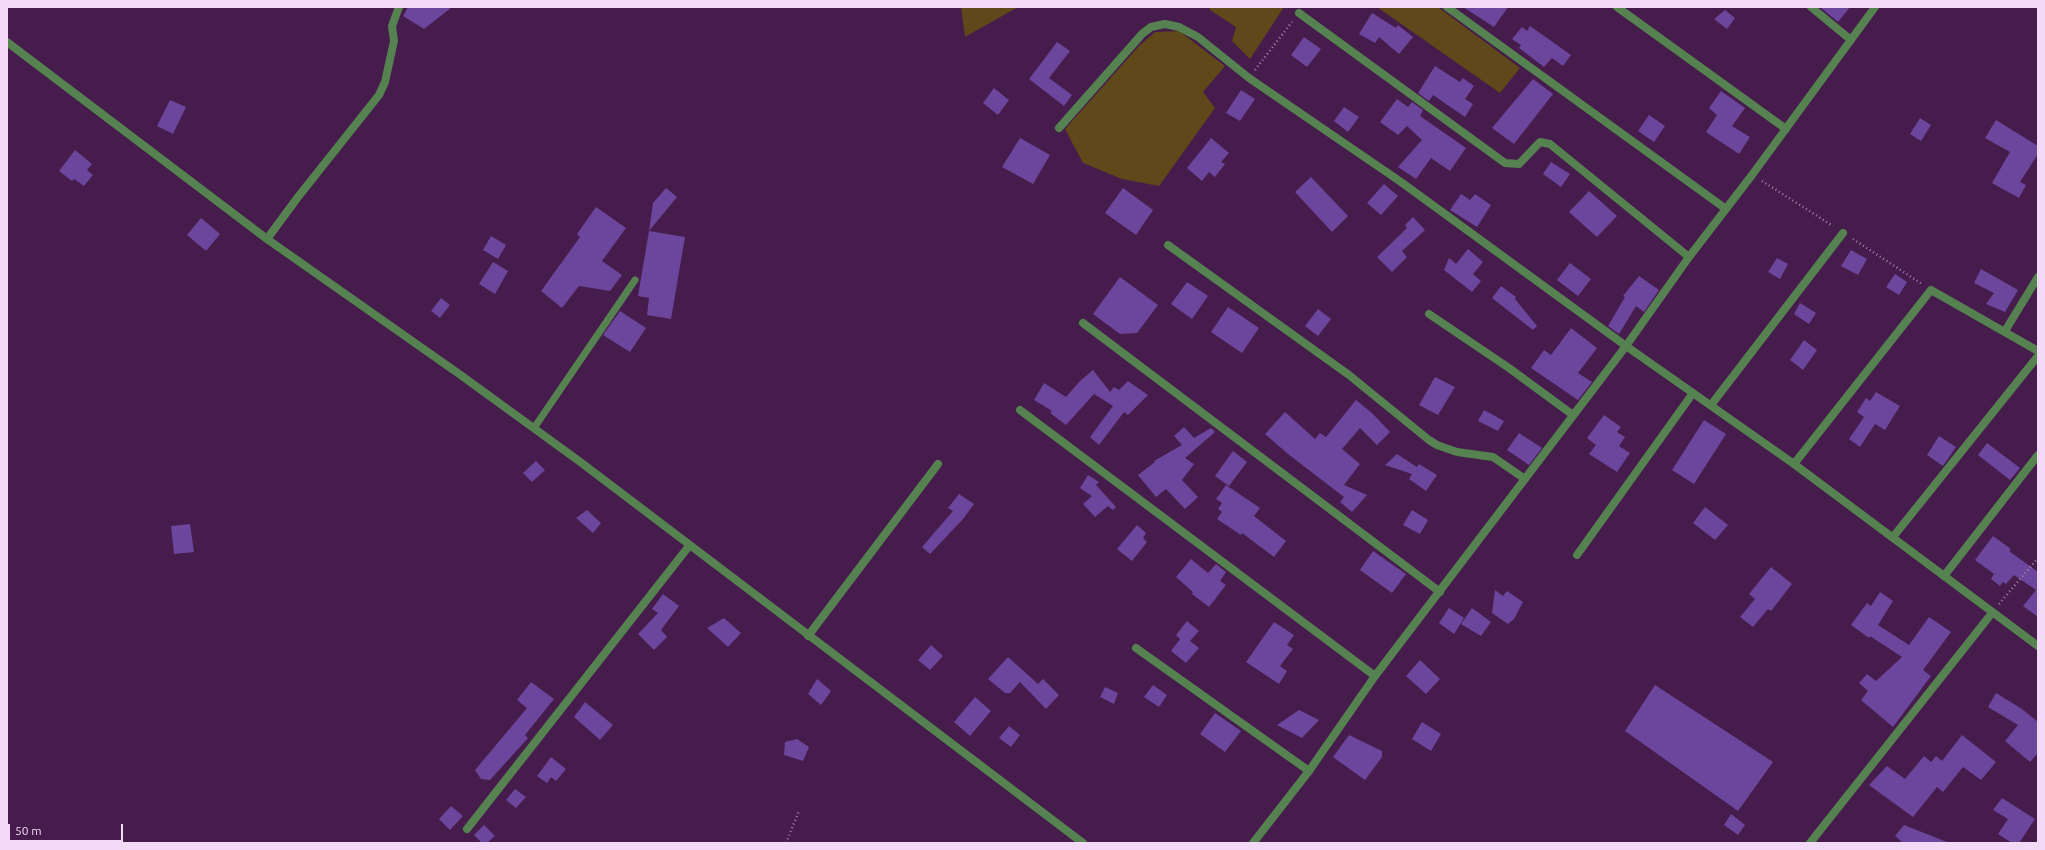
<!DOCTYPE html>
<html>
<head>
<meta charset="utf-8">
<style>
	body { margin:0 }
	#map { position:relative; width:2045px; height:850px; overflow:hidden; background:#451c4b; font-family:Ubuntu,sans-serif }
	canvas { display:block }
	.frame { position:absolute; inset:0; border:8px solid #f2d9f6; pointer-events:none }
	.scale { position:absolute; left:8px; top:824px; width:115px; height:18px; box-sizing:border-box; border:2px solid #f2d9f6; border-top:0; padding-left:5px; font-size:12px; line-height:14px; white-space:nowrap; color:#f2d9f6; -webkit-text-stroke:3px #451c4b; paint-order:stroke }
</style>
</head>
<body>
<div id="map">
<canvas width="2045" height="850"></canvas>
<div class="frame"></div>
<div class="scale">50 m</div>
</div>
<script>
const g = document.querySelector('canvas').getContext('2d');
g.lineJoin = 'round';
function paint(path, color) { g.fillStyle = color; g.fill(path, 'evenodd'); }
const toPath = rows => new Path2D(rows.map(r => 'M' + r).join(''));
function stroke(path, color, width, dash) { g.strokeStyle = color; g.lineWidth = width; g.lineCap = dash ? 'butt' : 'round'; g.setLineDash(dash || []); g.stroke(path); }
paint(toPath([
	[961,7,1018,7,965,37],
	[1209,7,1284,7,1250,59,1232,41,1236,27,1210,10],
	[1377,7,1438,7,1520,68,1500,93],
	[1179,31,1225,66,1203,92,1215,108,1159,186,1122,179,1083,163,1065,129,1139,46,1155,32]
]), '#5f4819');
paint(toPath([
	[408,7,452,7,424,29,403,16],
	[1463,7,1508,7,1494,27],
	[1820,7,1850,7,1838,22],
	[1725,10,1735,18,1727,29,1714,19],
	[1372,13,1396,28,1398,25,1413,37,1399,54,1379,37,1375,43,1359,34],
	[1530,26,1571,55,1563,66,1552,58,1544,67,1519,48,1521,45,1512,39,1522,27,1527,31],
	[1304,37,1321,49,1307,67,1291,55],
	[1057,42,1070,51,1049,78,1072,95,1064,106,1029,79],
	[1435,66,1460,82,1463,78,1474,86,1465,99,1473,104,1465,117,1433,95,1429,101,1418,93],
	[1533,79,1553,94,1514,144,1492,128],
	[994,88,1009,100,998,115,983,103],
	[1241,90,1255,99,1240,121,1226,113],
	[1721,91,1745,108,1732,126,1750,137,1739,154,1706,132,1717,115,1709,108],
	[1397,99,1408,107,1412,102,1423,110,1420,116,1466,148,1450,171,1431,158,1416,179,1398,167,1422,140,1407,126,1398,135,1380,122],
	[170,100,186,107,173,134,157,126],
	[1344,107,1359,117,1348,132,1334,121],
	[1649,115,1665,126,1654,142,1638,131],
	[1920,118,1931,125,1921,141,1910,134],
	[1996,120,2038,146,2038,154,2020,182,2026,185,2019,198,1992,183,2010,152,1985,138],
	[1020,138,1050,155,1033,184,1002,167],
	[1211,138,1229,153,1221,162,1225,164,1215,177,1209,172,1202,181,1187,168],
	[75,150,92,164,87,170,93,175,84,186,74,179,72,181,59,171],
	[1551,162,1570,174,1561,187,1543,174],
	[1311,177,1348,216,1332,232,1295,192],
	[1384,184,1398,196,1381,215,1367,203],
	[666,188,677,197,649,231,653,203],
	[1123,188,1153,210,1136,235,1105,213],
	[1589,191,1617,216,1597,237,1569,212],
	[1461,194,1470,200,1475,194,1491,205,1477,227,1450,210],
	[596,207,626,228,602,261,622,275,610,291,579,286,562,308,541,291,580,237,577,234],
	[1413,217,1425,230,1402,251,1407,257,1392,272,1377,257,1407,228,1405,225],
	[201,218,220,234,206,251,187,235],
	[649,231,685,237,671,319,647,315,649,298,638,296],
	[491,236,506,245,498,259,483,250],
	[1468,249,1483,262,1473,274,1481,281,1472,292,1444,270,1449,258,1456,264],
	[1851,250,1867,259,1858,275,1841,266],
	[1777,258,1788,264,1780,279,1768,272],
	[493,262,508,271,495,294,479,284],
	[1570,263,1591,279,1578,296,1557,280],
	[1981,269,2018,290,2005,312,1986,304,1994,293,1974,283],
	[1895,274,1907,282,1899,295,1886,287],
	[1639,276,1659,290,1644,312,1636,306,1619,334,1608,326,1625,297,1623,296],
	[1120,277,1158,305,1137,333,1120,334,1093,314],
	[1187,282,1208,296,1192,319,1171,304],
	[1501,286,1516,297,1515,299,1537,326,1533,330,1492,298],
	[441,298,450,305,440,318,431,311],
	[1800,303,1816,313,1809,324,1794,314],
	[1228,307,1259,328,1242,353,1211,332],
	[1318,309,1331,319,1318,336,1305,326],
	[620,311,646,328,630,352,603,335],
	[1571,328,1597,348,1578,373,1592,382,1578,400,1531,368,1544,350,1551,355],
	[1804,340,1817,350,1803,370,1790,360],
	[1093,370,1110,392,1114,387,1119,390,1128,381,1148,395,1128,415,1124,412,1099,445,1090,437,1113,406,1094,394,1066,425,1050,413,1052,411,1034,400,1044,383,1066,397,1080,381],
	[1435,377,1455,387,1438,415,1419,405],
	[1876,392,1900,406,1885,430,1875,424,1860,447,1849,439,1864,417,1857,412,1866,398,1870,401],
	[1356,400,1372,413,1390,432,1377,445,1360,428,1342,449,1360,464,1344,485,1367,495,1352,512,1340,502,1344,497,1288,454,1265,434,1285,412,1315,439,1320,433,1326,437],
	[1484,410,1504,421,1498,431,1478,421],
	[1604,415,1621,427,1617,432,1625,437,1619,446,1630,453,1617,472,1589,454,1596,445,1587,438],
	[1704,420,1726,434,1694,484,1672,470],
	[1184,427,1194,438,1211,428,1215,432,1185,458,1194,464,1182,480,1198,497,1185,509,1166,489,1156,497,1138,475,1155,462,1154,461,1182,445,1174,436],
	[1519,433,1542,448,1529,465,1507,450],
	[1939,436,1956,447,1943,466,1927,455],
	[1987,443,2020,468,2010,480,1978,455],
	[1233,451,1247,462,1229,486,1215,476],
	[1397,454,1417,467,1419,464,1437,475,1426,491,1409,479,1412,474,1385,465],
	[536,461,545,470,532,482,523,473],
	[1088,475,1099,482,1096,485,1116,507,1113,510,1108,506,1095,517,1083,504,1092,496,1080,488],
	[1226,485,1260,508,1254,516,1286,541,1274,557,1242,533,1241,535,1217,519,1222,512,1218,509,1222,503,1216,499],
	[959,494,974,504,963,519,930,554,922,547,953,511,948,508],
	[1705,507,1728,525,1715,540,1693,523],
	[587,510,601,523,593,533,576,518],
	[1412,510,1428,520,1420,534,1403,525],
	[190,524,194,552,174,554,171,526],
	[1137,525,1146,533,1143,538,1147,542,1132,561,1117,549],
	[1993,536,2011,549,2009,551,2038,572,2038,617,2023,606,2036,590,2014,575,2006,584,2003,582,2000,586,1991,579,1994,574,1975,560],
	[1373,551,1406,574,1392,593,1360,570],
	[1191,559,1208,573,1216,564,1226,572,1220,581,1226,585,1209,607,1192,594,1193,592,1176,577],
	[1771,567,1792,584,1771,611,1768,609,1753,627,1740,617,1755,599,1749,594],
	[1495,590,1503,596,1507,591,1523,602,1514,619,1508,624,1492,613],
	[1880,592,1893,601,1878,625,1909,645,1929,617,1951,632,1923,670,1931,676,1893,727,1861,700,1868,691,1859,683,1867,674,1876,681,1902,657,1870,636,1869,638,1851,625,1867,603,1871,606],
	[663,594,679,606,661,630,667,637,654,650,638,634,658,613,652,609],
	[1449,608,1464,618,1454,634,1439,623],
	[1472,608,1491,622,1481,636,1461,624],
	[724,618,741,633,728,647,707,628],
	[1187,621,1199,631,1190,641,1199,648,1186,663,1171,651,1180,639,1176,635],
	[1274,622,1294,635,1287,645,1293,649,1280,666,1287,671,1279,684,1246,662],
	[931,645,943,656,930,670,918,660],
	[1008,657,1038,684,1043,679,1059,695,1046,709,1020,682,1010,693,1005,693,988,679],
	[1420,660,1440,679,1426,694,1406,676],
	[817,679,831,691,821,705,808,694],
	[531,682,554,699,525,735,528,738,490,780,481,779,475,770,527,708,517,700],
	[1153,685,1167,695,1159,707,1144,697],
	[1655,685,1773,762,1738,811,1625,731],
	[1105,687,1118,693,1114,704,1100,697],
	[1996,693,2022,709,2038,722,2038,753,2030,762,2005,741,2018,725,1988,707],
	[975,697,991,711,970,736,954,722],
	[585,702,613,725,600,740,574,717],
	[1299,710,1319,720,1302,738,1277,725],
	[1215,713,1241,731,1225,752,1200,734],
	[1422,722,1441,734,1431,751,1412,739],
	[1009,726,1020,735,1011,747,999,738],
	[1349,735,1382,751,1382,757,1365,780,1333,757],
	[1962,735,1996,762,1981,780,1963,767,1943,792,1937,787,1913,817,1869,785,1887,766,1905,779,1924,756,1931,762,1936,756,1942,761],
	[797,739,809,747,803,761,784,755,785,742],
	[551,757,566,769,556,781,551,777,547,783,537,776],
	[515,789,526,797,516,808,506,800],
	[2002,798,2035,819,2019,843,2012,843,1998,834,2008,819,1993,810],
	[451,806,463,816,450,830,439,819],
	[1731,814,1745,825,1738,835,1724,825],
	[484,825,495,836,487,843,482,843,474,835],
	[1904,825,1947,842,1947,843,1903,843,1895,836]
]), '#6c469c');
stroke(toPath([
	[1255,70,1292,22],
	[1762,181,1833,226],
	[1853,239,1922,284],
	[1999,604,2038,558],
	[786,843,799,811]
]), '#a382a8', 2.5, [1, 3]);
stroke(toPath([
	[534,428,635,280]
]), '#568251', 7);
stroke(toPath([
	[1447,7,1726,209],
	[1617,7,1786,129],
	[1811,7,1851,40],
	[1299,13,1505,163,1519,164,1540,142,1550,144,1689,257],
	[1059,128,1142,34,1151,27,1165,24,1179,27,1198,37,1249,78,1401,182,1626,346],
	[267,239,298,197,379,95,385,82,394,41,392,26,399,7],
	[1168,245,1349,375,1429,440,1437,445,1457,452,1493,457,1525,479],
	[1429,314,1509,368,1573,415],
	[1083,323,1440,592],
	[2005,331,2038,277],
	[1711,405,1843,233],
	[1020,410,1375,676],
	[1794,464,1931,290,2038,351],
	[1893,537,2038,356],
	[1577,555,1693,393],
	[1944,576,2038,455],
	[808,636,938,464],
	[1136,648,1309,771],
	[467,829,689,546],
	[1810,843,1992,613]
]), '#568251', 8);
stroke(toPath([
	[7,42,267,239,462,376,579,461,1083,843],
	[1626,346,1794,464,2038,646],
	[1253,843,1309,771,1375,676,1626,346,1689,257,1752,175,1875,7]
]), '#568251', 8);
</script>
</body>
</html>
